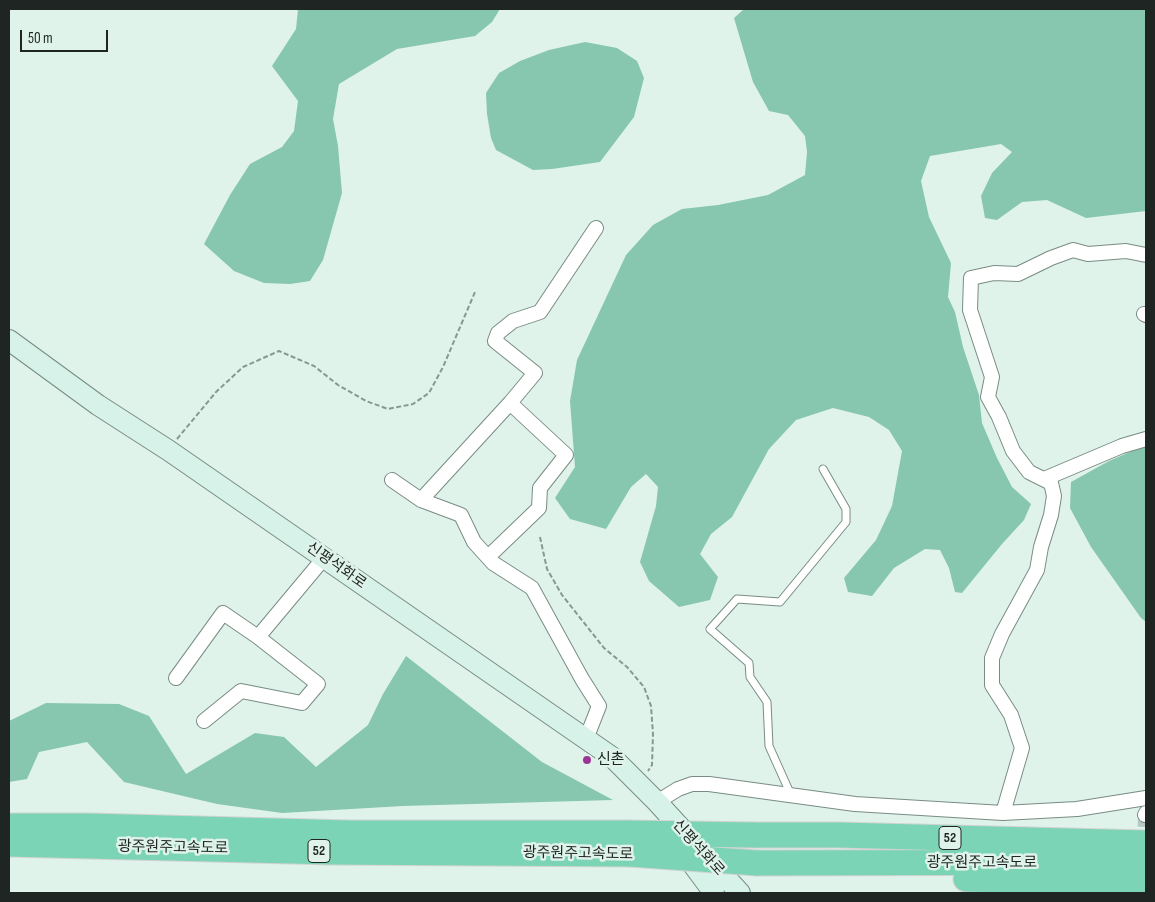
<!DOCTYPE html>
<html>
<head>
<meta charset="utf-8">
<style>
	body { margin:0 }
	#map { position:relative; width:1155px; height:902px; overflow:hidden; background:#dff3eb; font-family:"Sofia Sans Condensed",sans-serif }
	canvas { display:block }
	.frame { position:absolute; inset:0; border:10px solid #1e2522; pointer-events:none }
	.scale { position:absolute; left:20px; top:30px; width:88px; height:22px; box-sizing:border-box; border:2px solid #1e2522; border-top:0; padding-left:6px; font-size:15px; line-height:18px; white-space:nowrap; color:#1e2522; -webkit-text-stroke:4px #dff3eb; paint-order:stroke }
</style>
</head>
<body>
<div id="map">
<canvas width="1155" height="902"></canvas>
<div class="frame"></div>
<div class="scale">50 m</div>
</div>
<script>
const g = document.querySelector('canvas').getContext('2d');
g.lineJoin = 'round';
function paint(path, color) { g.fillStyle = color; g.fill(path, 'evenodd'); }
const toPath = rows => new Path2D(rows.map(r => 'M' + r).join(''));
function stroke(path, color, width, dash) { g.strokeStyle = color; g.lineWidth = width; g.lineCap = dash ? 'butt' : 'round'; g.setLineDash(dash || []); g.stroke(path); }
function write(font, color, halo, rows, align = 'center') {
  g.font = font + ' "Sofia Sans Condensed","Noto Sans KR",sans-serif'; g.lineWidth = 5; g.setLineDash([]); g.textBaseline = 'middle'; g.strokeStyle = halo; g.fillStyle = color; for (const [text, x, y, turn = 0] of rows) {
    g.save(); g.translate(x, y); g.rotate((+turn || 0) * Math.PI / 180); g.textAlign = isNaN(turn) ? turn : align; if (halo) g.strokeText(text, 0, 0); g.fillText(text, 0, 0); g.restore();
  }
}
paint(toPath([
	[298,9,500,9,492,22,475,36,397,49,339,84,333,119,338,146,342,193,323,260,310,281,290,284,264,283,234,271,204,244,230,195,250,164,282,147,294,131,298,101,272,66,296,29],
	[744,9,1146,9,1146,211,1086,218,1047,200,1022,202,997,220,985,218,981,196,992,173,1012,152,1001,144,930,156,921,181,929,217,951,263,948,297,955,312,963,347,979,395,982,423,997,458,1012,487,1031,504,1024,520,1002,544,962,593,955,592,949,568,940,550,925,549,894,568,872,596,848,592,844,578,876,540,892,506,902,451,889,430,869,417,833,408,796,420,769,449,732,517,711,534,700,554,718,577,710,600,679,607,649,581,640,562,656,506,658,487,646,474,631,487,606,529,570,519,555,498,575,467,570,401,577,360,626,255,653,225,682,209,718,205,768,195,805,175,807,152,805,136,788,115,769,111,753,82,734,18],
	[585,42,617,48,637,61,644,78,634,117,600,162,552,169,533,170,496,150,491,138,487,114,486,93,499,73,520,61,549,50],
	[1146,445,1146,622,1141,618,1091,547,1070,508,1071,482,1109,461],
	[406,656,542,762,613,800,403,806,282,813,217,804,124,782,87,742,39,752,27,779,9,782,9,721,46,703,119,704,149,716,186,774,255,733,284,737,316,767,368,725,383,694]
]), '#87c6af');
stroke(toPath([
	[1144,848,1145,815]
]), '#b8cac3', 14, [14, 7]);
const lane = toPath([
	[791,795,769,746,767,702,750,677,749,663,710,629,737,599,780,602,846,522,846,509,823,469]
]);
const street = toPath([
	[1144,314,1146,315],
	[1044,479,1122,446,1146,439],
	[392,480,421,500,461,515,474,542,493,563,532,588,582,679,599,706,586,739],
	[421,500,510,403,535,373,495,341,498,333,513,321,540,312,596,228],
	[488,557,539,508,540,488,566,455,510,403],
	[176,678,223,613,258,637,324,558],
	[204,721,241,691,302,703,318,684,258,637],
	[657,802,678,789,692,784,709,784,855,804,1003,813,1077,809,1146,798],
	[1003,813,1022,748,1011,715,992,685,992,658,1002,634,1037,570,1041,547,1051,515,1054,496,1051,483,1029,472,1013,451,999,417,988,397,992,377,970,310,971,278,994,273,1018,274,1051,258,1073,250,1088,254,1126,251,1146,255],
	[1145,815,1146,813]
]);
const secondary = toPath([
	[9,340,98,405,168,450,612,757,657,802,740,893],
	[682,850,714,893]
]);
const highway = toPath([
	[9,826,90,826,350,833,629,833],
	[753,835,839,835,1146,843],
	[9,844,332,852,630,854],
	[757,863,1146,862],
	[966,879,1146,884]
]);
stroke(lane, '#798c84', 9);
stroke(street, '#798c84', 16);
stroke(secondary, '#798c84', 22);
stroke(highway, '#d2d3d3', 27);
stroke(toPath([
	[177,439,216,392,243,367,279,351,314,366,338,385,366,401,388,409,413,404,429,393,443,367,475,292],
	[540,537,547,569,562,595,604,648,627,667,644,687,651,706,653,734,652,765,648,771]
]), '#899791', 2, [5, 2.5]);
stroke(lane, '#fff', 7);
stroke(street, '#fff', 14);
stroke(secondary, '#d7f2e9', 20);
stroke(highway, '#7ad4b5', 25);
const highwayBridge = toPath([
	[629,833,753,835],
	[630,854,757,863]
]);
stroke(highwayBridge, '#d2d3d3', 27, []);
stroke(highwayBridge, '#7ad4b5', 25);
for (const [x, y, r, color] of [
	[587,760,5,"#9c3395"]
]) { const dot = new Path2D(); dot.arc(x, y, r, 0, 2 * Math.PI); g.fillStyle = color; g.fill(dot); stroke(dot, '#dff3eb', 2); }
for (const [x, y, w] of [
	[950,838,22],
	[319,851,22]
]) { const box = new Path2D(); box.roundRect(x - w / 2, y - 11.5, w, 23, 4); g.fillStyle = '#dff3eb'; g.fill(box); stroke(box, '#1e2522', 1); }
write('bold 14px', '#1e2522', null, [
	["52",950,838],
	["52",319,851]
]);
write('15px', '#1e2522', '#dff3eb', [
	["신평석화로",336,566,35],
	["광주원주고속도로",173,848,1],
	["신평석화로",698,848,48],
	["광주원주고속도로",578,854,1],
	["광주원주고속도로",982,863]
]);
write('15px', '#1e2522', '#dff3eb', [
	["신촌",597,760]
], 'left');
</script>
</body>
</html>
